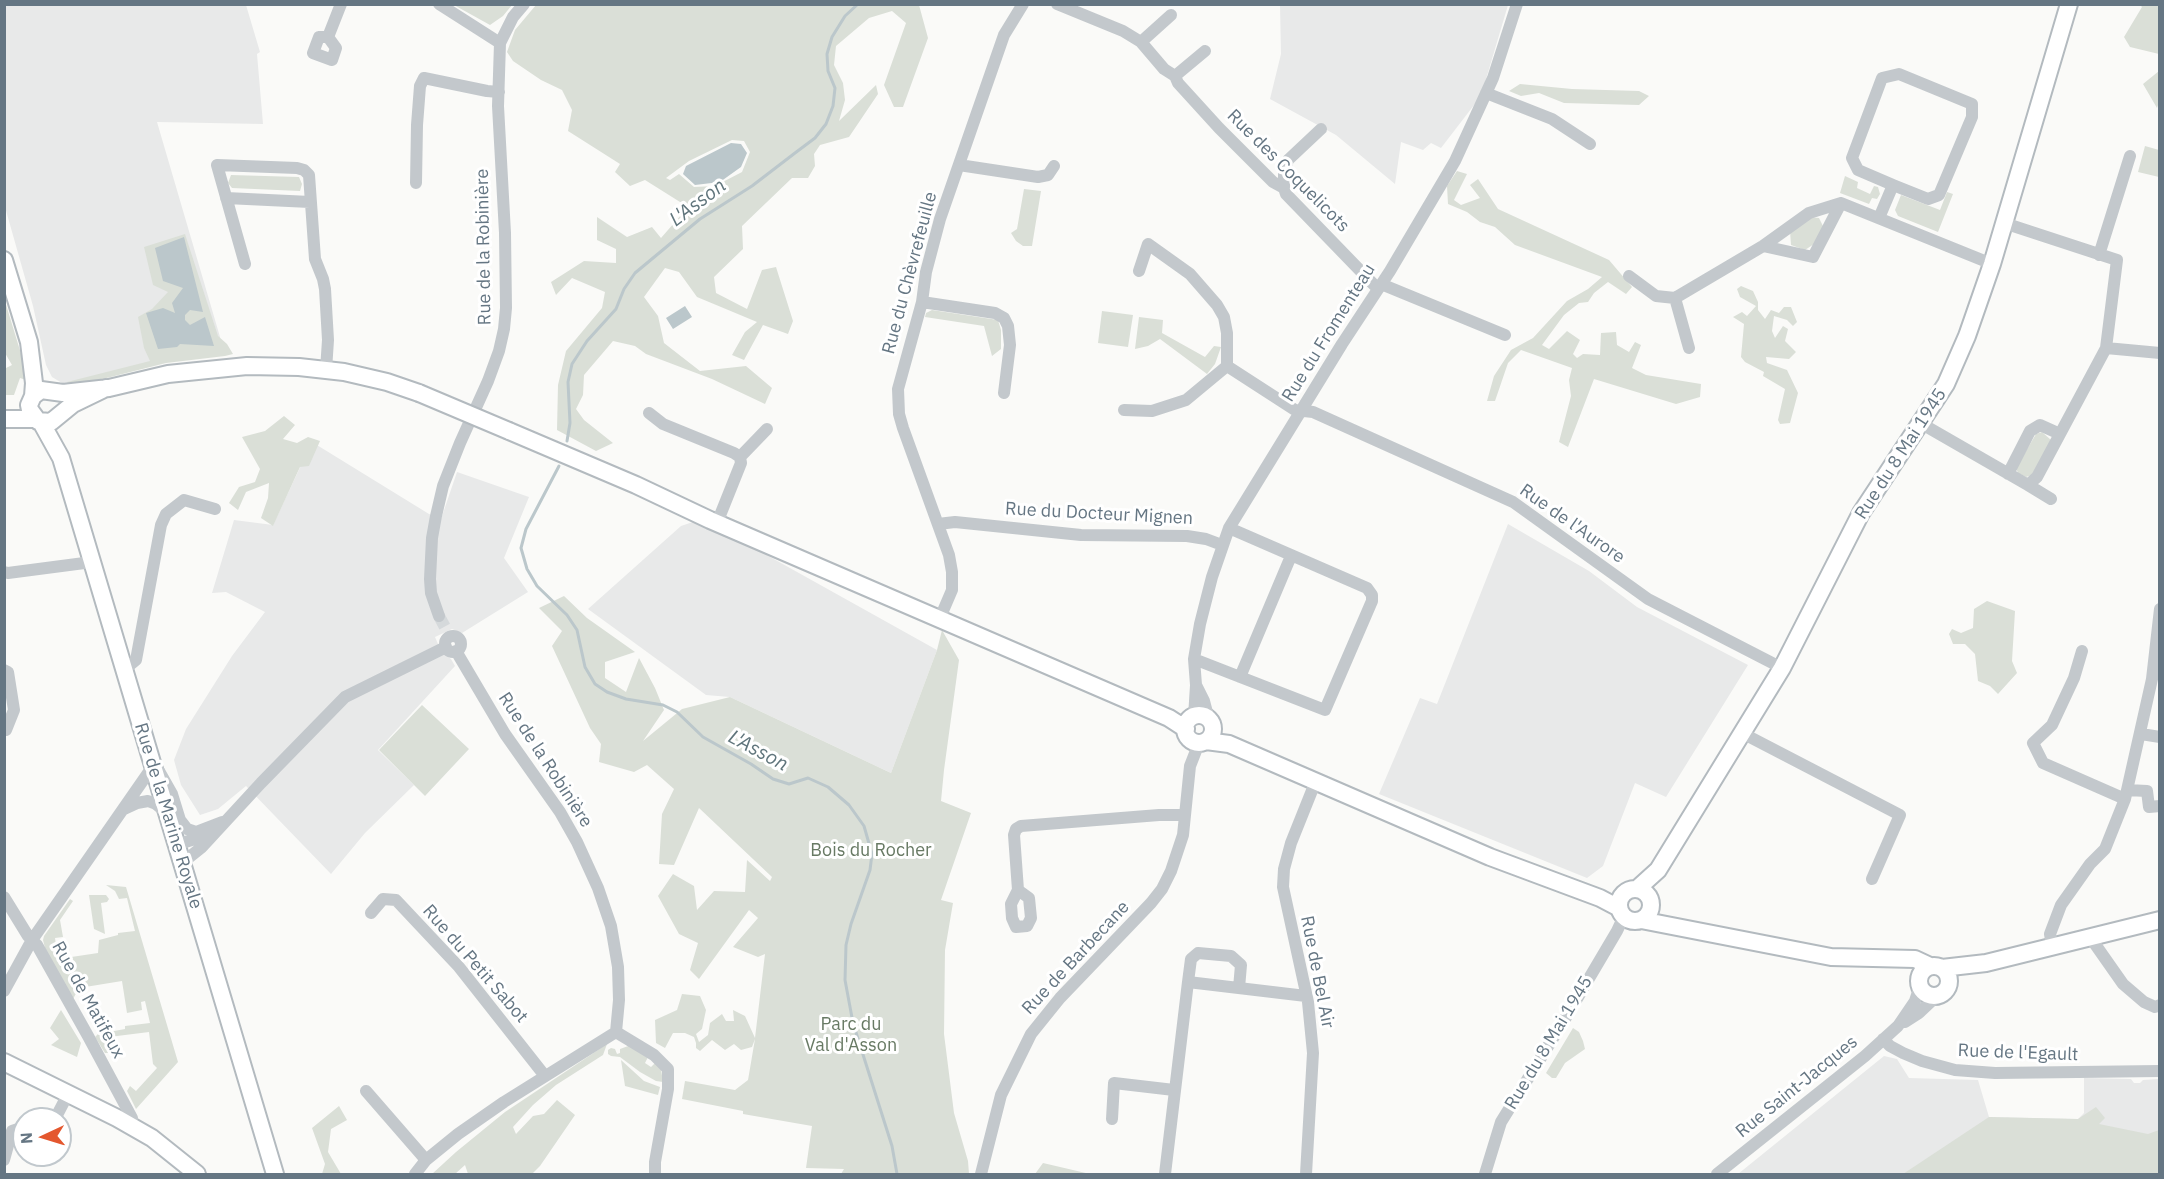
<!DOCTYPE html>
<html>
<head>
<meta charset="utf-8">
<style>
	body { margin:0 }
	#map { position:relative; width:2164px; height:1179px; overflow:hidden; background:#fafaf8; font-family:"IBM Plex Sans",sans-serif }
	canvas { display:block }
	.frame { position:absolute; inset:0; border:6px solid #657683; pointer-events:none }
	.north { position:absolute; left:12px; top:1107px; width:60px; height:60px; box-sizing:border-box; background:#fff; border:2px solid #c1c8cd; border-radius:50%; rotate:266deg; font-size:16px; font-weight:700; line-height:24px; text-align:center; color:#657683 }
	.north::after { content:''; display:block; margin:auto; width:21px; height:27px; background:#e4572e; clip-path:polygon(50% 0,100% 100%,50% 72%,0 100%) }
</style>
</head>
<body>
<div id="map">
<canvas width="2164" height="1179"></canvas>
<div class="frame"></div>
<div class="north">N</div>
</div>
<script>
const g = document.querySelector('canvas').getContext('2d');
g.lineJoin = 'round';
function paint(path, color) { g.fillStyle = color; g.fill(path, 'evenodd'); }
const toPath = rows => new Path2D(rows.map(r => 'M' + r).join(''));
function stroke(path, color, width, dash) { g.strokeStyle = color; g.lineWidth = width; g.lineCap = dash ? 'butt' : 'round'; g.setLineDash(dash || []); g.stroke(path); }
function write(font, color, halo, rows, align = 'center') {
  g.font = font + ' "IBM Plex Sans",sans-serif'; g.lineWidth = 6; g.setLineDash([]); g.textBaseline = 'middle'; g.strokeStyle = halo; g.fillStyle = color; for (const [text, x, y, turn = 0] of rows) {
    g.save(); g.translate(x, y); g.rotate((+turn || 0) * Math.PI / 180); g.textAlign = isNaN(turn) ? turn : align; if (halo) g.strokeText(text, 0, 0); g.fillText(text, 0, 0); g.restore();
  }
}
paint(toPath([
	[5,5,246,5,260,52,257,54,263,124,157,122,225,354,153,364,73,386,62,383,52,377,46,365,33,306,5,207],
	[1280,5,1508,5,1481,96,1441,148,1431,143,1423,150,1401,142,1395,184,1336,135,1270,99,1281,54],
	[312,442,429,514,441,519,457,472,529,497,504,558,528,592,462,633,452,629,435,637,441,651,451,659,455,666,378,750,414,785,365,833,331,874,246,786,218,809,200,815,181,785,174,760,186,729,232,656,265,612,226,592,212,593,234,520,273,525],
	[702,519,937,650,891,773,730,697,706,695,588,609,681,526],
	[1508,524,1589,571,1637,607,1748,665,1666,797,1635,783,1603,866,1587,878,1379,794,1420,698,1437,704],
	[1884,1056,1897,1059,1909,1078,1978,1080,1989,1117,2078,1119,2084,1113,2084,1078,2131,1079,2134,1083,2140,1083,2143,1080,2159,1079,2159,1174,1738,1174]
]), '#e8e9e9');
paint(toPath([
	[454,5,512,5,503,16,490,25],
	[536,5,919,5,928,38,903,107,894,107,884,85,906,23,892,11,869,18,836,46,834,65,843,83,845,100,839,121,876,85,878,94,849,137,820,145,814,154,815,166,808,178,792,178,742,226,743,249,714,277,716,293,747,309,762,270,776,267,793,321,788,334,763,325,744,360,732,355,745,332,757,322,697,297,679,272,665,268,644,297,658,316,664,343,700,371,746,366,772,388,765,404,712,379,646,354,635,346,613,341,584,375,583,395,576,409,584,420,613,443,596,451,557,430,558,385,566,351,602,308,605,292,572,278,556,295,551,282,584,261,616,263,616,249,597,240,597,217,627,237,652,227,661,238,688,207,645,180,630,186,615,172,620,164,568,131,572,110,562,90,541,80,513,61,507,52,515,30],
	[732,140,744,141,750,152,742,172,715,186,694,187,679,174,670,180,666,178,689,161],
	[2140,5,2159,5,2158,10,2159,54,2130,47,2124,37,2142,7],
	[2159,71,2159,102,2157,108,2143,84],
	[1520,84,1572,89,1639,91,1649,96,1639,105,1564,103,1539,93,1521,96,1509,91],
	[2145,146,2159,150,2159,177,2138,172],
	[1457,171,1467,174,1454,200,1461,205,1480,198,1470,185,1478,179,1498,209,1609,260,1632,287,1626,294,1608,282,1594,293,1588,302,1579,303,1564,315,1542,345,1549,349,1567,331,1580,340,1573,354,1577,358,1583,354,1600,355,1601,333,1616,332,1617,345,1629,352,1635,342,1641,345,1632,368,1646,375,1701,384,1700,397,1676,404,1594,379,1568,447,1559,442,1571,396,1569,380,1572,368,1521,350,1508,363,1495,401,1487,401,1494,376,1511,350,1533,338,1567,301,1588,289,1602,277,1515,245,1495,227,1480,222,1467,212,1448,204,1447,186],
	[231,175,299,177,302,184,300,191,232,188,228,183],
	[1845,176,1858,182,1857,188,1870,194,1874,186,1878,187,1880,194,1877,199,1872,198,1869,204,1840,193],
	[1024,189,1041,191,1032,246,1023,246,1016,241,1011,233,1017,229],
	[1947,192,1953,194,1938,232,1898,216,1895,210,1901,195,1940,210],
	[1810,217,1819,218,1823,226,1814,244,1805,250,1791,245,1790,231],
	[185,234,218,336,227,344,233,354,225,356,166,363,71,387,67,382,150,361,144,348,138,317,152,309,168,292,153,285,144,247],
	[1741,286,1753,291,1758,302,1758,310,1765,319,1771,310,1779,313,1784,307,1791,307,1797,322,1793,326,1787,320,1774,316,1772,331,1775,338,1783,326,1788,329,1785,341,1796,352,1789,359,1766,357,1767,363,1787,370,1798,393,1790,423,1780,424,1778,420,1785,389,1763,376,1764,372,1745,362,1741,357,1744,324,1733,317,1742,312,1747,316,1756,306,1740,297,1737,289],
	[4,298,22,357,26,380,20,378,14,395,6,395,5,397,5,365,6,368,12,365,5,353],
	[932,310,998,320,1001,330,1001,349,992,356,984,326,925,317,926,313],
	[1102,311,1133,315,1128,347,1098,343],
	[1139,317,1163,320,1162,333,1205,357,1214,346,1221,347,1215,364,1207,374,1160,339,1148,346,1135,349],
	[284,416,295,425,283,439,297,443,308,437,320,441,309,466,300,467,273,526,261,518,268,498,269,483,246,492,238,510,229,503,239,487,255,482,260,469,242,437,265,431],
	[2042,432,2051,440,2032,475,2026,477,2018,473,2016,468,2036,434],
	[564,596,587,618,635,652,605,662,605,678,626,692,639,658,655,688,664,710,643,741,682,709,730,697,891,773,937,650,942,630,959,660,944,770,941,801,971,813,941,900,953,903,945,950,944,1034,954,1113,968,1161,969,1174,841,1174,844,1169,806,1168,812,1126,743,1114,743,1111,682,1099,685,1081,735,1090,748,1080,755,1039,752,1047,741,1050,734,1044,725,1050,712,1040,700,1051,696,1048,696,1043,694,1037,685,1033,673,1033,665,1048,656,1043,655,1020,677,1010,682,994,700,996,706,1010,702,1029,696,1034,699,1042,708,1035,710,1023,722,1014,726,1021,734,1021,733,1010,745,1016,755,1038,765,954,758,957,733,947,758,918,749,910,699,979,690,970,698,943,679,934,658,896,673,874,694,886,697,910,714,891,745,892,747,860,770,881,772,877,699,808,674,865,659,864,662,814,674,789,647,765,634,772,599,762,601,744,590,728,552,646,562,631,539,608],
	[1987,601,2015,611,2012,661,2017,673,1998,694,1990,686,1978,681,1975,654,1965,644,1953,644,1949,634,1952,629,1961,633,1973,628,1974,609],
	[422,705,469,749,425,796,379,750],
	[106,885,126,887,178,1062,136,1109,127,1091,130,1086,136,1091,157,1068,153,1064,149,1032,109,1037,110,1053,105,1053,95,1037,98,1034,125,1029,125,1026,150,1023,145,1001,141,1002,142,1010,127,1013,122,981,79,988,73,999,45,948,43,940,44,936,70,899,73,901,60,920,63,937,55,938,58,959,98,953,99,940,118,935,118,933,135,931,127,898,119,899,115,891],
	[89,895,106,895,109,899,107,902,101,903,105,934,94,929],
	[61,1010,81,1043,77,1057,51,1045,59,1039,50,1028],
	[1573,1028,1579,1032,1583,1041,1585,1049,1565,1063,1556,1078,1552,1078,1546,1073],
	[607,1044,603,1055,556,1085,533,1105,513,1127,516,1134,533,1116,544,1114,557,1100,575,1115,540,1166,532,1174,468,1174,465,1165,455,1174,432,1174,456,1152,505,1112],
	[631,1045,648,1057,645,1063,651,1067,656,1062,661,1069,663,1082,656,1081,640,1072,620,1057,611,1056,608,1054,608,1050,611,1048,615,1049,617,1054,620,1053,620,1049],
	[621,1060,644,1081,660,1087,658,1095,625,1086],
	[339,1106,347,1120,331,1129,328,1152,341,1174,322,1174,325,1164,312,1128],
	[2096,1107,2105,1118,2099,1124,2148,1134,2159,1130,2159,1174,1903,1174,1989,1117,2078,1119],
	[1043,1163,1090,1174,1035,1174]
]), '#dadfd7');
paint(toPath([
	[731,143,741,144,747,153,741,167,720,182,695,185,683,174,686,166],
	[184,237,203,312,190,310,185,315,185,320,190,325,205,317,214,346,180,344,177,347,158,349,146,313,163,308,175,313,172,303,183,288,163,281,155,248],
	[685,306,692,317,673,329,666,318]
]), '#bbc7cb');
stroke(toPath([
	[567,441,570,423,568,382,572,364,587,341,616,309,624,289,635,273,700,219,752,186,795,153,815,138,826,124,833,106,835,88,828,71,827,54,832,37,845,16,858,4],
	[559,466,526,529,521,548,527,569,537,586,567,615,577,630,585,667,595,684,607,692,626,699,663,705,677,712,703,737,751,764,773,779,789,784,808,778,828,787,849,805,864,826,872,854,870,870,851,924,846,945,845,980,853,1023,892,1146,897,1174]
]), '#bbc7cb', 3);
stroke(toPath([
	[439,616,446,629]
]), '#d5d9db', 12, [12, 6]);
const secondary = toPath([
	[4,260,29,342,34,383,33,396],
	[106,388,73,404,51,422,38,421,30,410,29,405,33,396,41,390,63,393,81,391,109,388,168,374,247,366,299,367,344,372,387,382,419,393],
	[4,419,35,419],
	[41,422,61,458,275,1174],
	[509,431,636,485,710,520,1169,718,1186,729],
	'1185 729a14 14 0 1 1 28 0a14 14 0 1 1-28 0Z',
	[1206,741,1229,744,1490,857,1600,898,1619,908],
	[1637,889,1658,870,1782,668,1861,513,1946,384,1967,336,1992,264,2069,4],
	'1619 905a16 16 0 1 1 32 0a16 16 0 1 1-32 0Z',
	[1641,920,1831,957,1915,959,1930,966],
	'1919 981a15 15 0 1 1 30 0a15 15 0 1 1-30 0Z',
	[1942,968,1986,963,2160,920],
	[4,1062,117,1118,152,1138,197,1174]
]);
stroke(secondary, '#b3babf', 20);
stroke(toPath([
	[439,4,500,43],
	[1057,4,1123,31,1141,42,1164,69,1175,76,1178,83,1219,128,1273,182,1284,188,1286,194,1378,289],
	[319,37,328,37,336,48,332,60,313,53,319,37],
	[328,37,341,4],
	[1141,42,1171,15],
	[1175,76,1205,51],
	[1486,93,1552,119,1590,144],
	[959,165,1038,177,1048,175,1054,166],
	[416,183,417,125,420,86,424,78,487,91,499,92],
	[1284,188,1284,173,1288,160,1321,129],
	[226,198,310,202],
	[1879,218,1893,185,1858,170,1852,158,1882,78,1899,74,1972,104,1972,117,1939,195,1928,199,1893,185],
	[1763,246,1813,257,1841,203],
	[2099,255,2130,156],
	[245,264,217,165,297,168,304,170,309,175,315,259,323,279,325,289,328,340,326,370],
	[1139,271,1148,244,1190,274,1217,305,1224,317,1227,333,1227,366,1295,410,1313,412,1513,502,1648,599,1782,668],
	[1629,276,1656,296,1675,298,1763,246,1809,213,1841,203,1992,264],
	[1381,284,1505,335],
	[1675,298,1689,348],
	[922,302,995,313,1004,318,1008,326,1010,345,1004,393],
	[2106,348,2160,353],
	[1124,410,1152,411,1186,400,1227,366],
	[649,413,663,424,734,453,740,457,741,463,717,523],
	[1922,424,2028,485,2037,477,2106,348,2117,260,2004,223],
	[740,457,767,429],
	[2008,474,2030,431,2040,425,2060,434],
	[2028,485,2051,499],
	[938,524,955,522,1081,535,1187,536,1206,539,1222,545],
	[4,572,8,573,92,562],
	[439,616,431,593,430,579,432,538,436,516,443,486,460,443,488,381,499,351,504,329,506,308,505,233,498,106,500,43,513,17,524,4],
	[940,618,952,590,952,572,949,555,903,428,899,414,898,389,922,302,926,272,940,219,1004,35,1023,4],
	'445 644a8 8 0 1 1 16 0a8 8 0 1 1-16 0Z',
	[456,651,505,734,560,812,577,842,598,888,611,926,618,967,619,1000,616,1032],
	[2082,651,2074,678,2052,725,2033,743,2043,763,2125,799],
	[1194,659,1325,710,1372,601,1372,595,1367,588,1229,528],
	[4,670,8,672,14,710,6,730],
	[124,670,136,660,161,525,166,514,184,500,215,509],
	[1240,677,1291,556],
	[1196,685,1204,701,1209,720],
	[1194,717,1196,685,1194,659,1200,624,1212,577,1229,528,1342,344,1390,271,1455,161,1493,78,1517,4],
	[1742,733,1900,815,1872,879],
	[2141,734,2160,737],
	[159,771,172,794,180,820,187,829,196,832,222,822],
	[2127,790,2147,791,2149,807,2160,806],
	[124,809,137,803,148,801,156,804,167,813],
	[176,845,201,837,207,832],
	[182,863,202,847,261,783,345,697,446,647],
	[1018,890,1029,898,1031,918,1027,926,1016,927,1012,918,1011,904,1018,890,1014,835,1016,829,1021,826,1159,815,1185,815],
	[4,897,28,936,37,945,88,1036,132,1118,129,1125],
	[371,913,383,899,396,900,459,967,545,1076],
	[2090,937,2123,984,2144,1002,2155,1007,2160,1005],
	[2052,946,2050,934,2061,905,2090,864,2105,849,2125,799,2152,679,2160,609],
	[1188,982,1191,959,1198,953,1231,956,1241,965,1239,988],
	[4,991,32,940,153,766],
	[1905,1022,1919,1013,1937,996],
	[616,1032,654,1055,668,1069,668,1089,655,1162,655,1174],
	[1883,1039,1890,1046,1903,1053,1922,1061,1955,1070,1995,1073,2160,1071],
	[366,1091,426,1160],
	[55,1119,68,1094],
	[1112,1119,1114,1083,1174,1090],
	[4,1160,12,1131,18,1129,24,1131],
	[415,1174,426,1160,458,1134,504,1102,616,1032],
	[981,1174,1001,1095,1031,1034,1060,998,1151,903,1162,889,1171,871,1183,835,1190,766,1199,743],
	[1165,1174,1188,982,1306,996],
	[1306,1174,1313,1053,1308,1002,1283,887,1284,869,1291,843,1315,783],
	[1485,1174,1501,1122,1568,1014,1617,931,1624,916],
	[1717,1174,1865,1056,1898,1026,1915,1001,1920,986]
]), '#c3c8cc', 12);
stroke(secondary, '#fff', 16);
const secondaryBridge = toPath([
	[419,393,509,431]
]);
stroke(secondaryBridge, '#b3babf', 20, []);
stroke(secondaryBridge, '#fff', 16);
write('18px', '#657683', '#fff', [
	["Rue des Coquelicots",1288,171,45],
	["Rue de la Robinière",484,247,-91],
	["Rue du Chèvrefeuille",910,273,-75],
	["Rue du Fromenteau",1329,333,-58],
	["Rue du 8 Mai 1945",1901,454,-57],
	["Rue du Docteur Mignen",1099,514,3],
	["Rue de l'Aurore",1572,524,35],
	["Rue de la Robinière",545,760,57],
	["Rue de la Marine Royale",168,816,73],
	["Rue de Barbecane",1076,958,-47],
	["Rue du Petit Sabot",475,964,49],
	["Rue de Bel Air",1317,972,79],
	["Rue de Matifeux",88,1000,61],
	["Rue du 8 Mai 1945",1549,1043,-59],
	["Rue de l'Egault",2018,1053,2],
	["Rue Saint-Jacques",1797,1087,-39]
]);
write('18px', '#687a64', '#fff', [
	["Bois du Rocher",871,851],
	["Parc du",851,1025],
	["Val d'Asson",851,1046]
]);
write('italic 20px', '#60757c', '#fff', [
	["L'Asson",698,203,-37],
	["L'Asson",758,751,28]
]);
</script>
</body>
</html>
